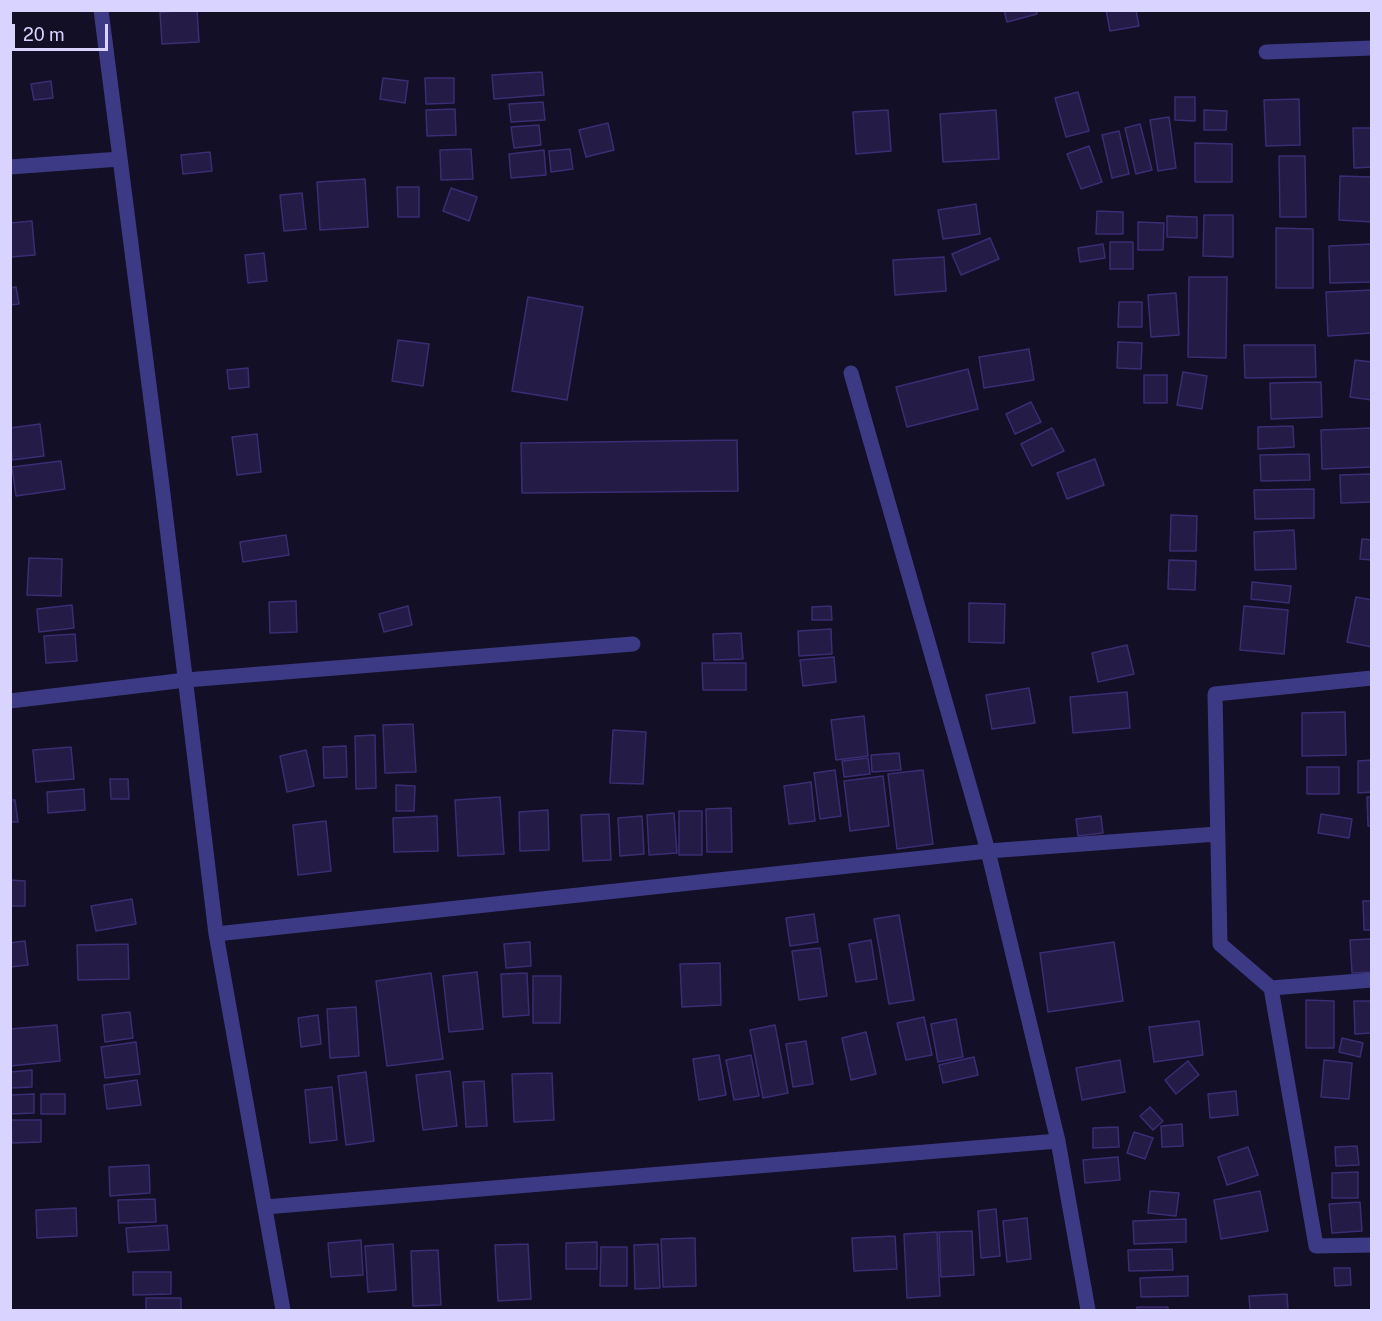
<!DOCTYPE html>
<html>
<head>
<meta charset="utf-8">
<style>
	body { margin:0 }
	#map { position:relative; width:1382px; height:1321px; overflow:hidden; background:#130f26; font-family:"Public Sans",sans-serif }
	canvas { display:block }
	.frame { position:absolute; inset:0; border:12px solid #d9d4ff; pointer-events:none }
	.scale { position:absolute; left:12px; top:24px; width:96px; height:27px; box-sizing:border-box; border:3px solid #d9d4ff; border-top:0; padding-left:8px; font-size:18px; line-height:21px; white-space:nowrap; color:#d9d4ff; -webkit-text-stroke:4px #130f26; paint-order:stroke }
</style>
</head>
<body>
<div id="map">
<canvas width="1382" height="1321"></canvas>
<div class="frame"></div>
<div class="scale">20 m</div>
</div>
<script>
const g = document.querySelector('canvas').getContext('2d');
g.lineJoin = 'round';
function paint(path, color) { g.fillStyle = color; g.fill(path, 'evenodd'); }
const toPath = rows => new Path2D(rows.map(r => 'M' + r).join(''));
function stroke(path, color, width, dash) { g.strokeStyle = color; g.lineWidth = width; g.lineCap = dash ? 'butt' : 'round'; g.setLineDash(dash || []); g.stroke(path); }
const building = toPath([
	[197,10,199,42,162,44,160,12,197,10],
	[1004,10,1036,10,1037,14,1007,22,1004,10],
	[1106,10,1136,10,1139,26,1110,31,1106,10],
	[542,72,544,95,494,99,492,75,542,72],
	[383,78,408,81,405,103,380,99,383,78],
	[425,78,454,78,454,103,426,104,425,78],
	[51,81,53,98,34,100,31,84,51,81],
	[1078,92,1089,131,1066,137,1055,98,1078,92],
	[1175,97,1195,97,1195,121,1175,120,1175,97],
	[1299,99,1300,145,1266,146,1264,100,1299,99],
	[543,102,545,120,511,122,509,104,543,102],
	[455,109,456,135,427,136,426,110,455,109],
	[888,110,891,151,856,154,853,112,888,110],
	[996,110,999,159,943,162,940,114,996,110],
	[1204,110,1227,111,1226,130,1204,130,1204,110],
	[1169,117,1176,168,1158,171,1150,120,1169,117],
	[608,123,614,150,586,157,579,130,608,123],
	[1140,124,1152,170,1136,174,1125,128,1140,124],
	[539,125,541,145,514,148,511,127,539,125],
	[1353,128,1372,128,1372,167,1354,168,1353,128],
	[1119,131,1129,174,1112,178,1102,135,1119,131],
	[1195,143,1232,144,1232,182,1195,182,1195,143],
	[1089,146,1102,182,1081,189,1067,154,1089,146],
	[471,149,473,179,441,180,440,150,471,149],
	[570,149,573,169,551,172,549,151,570,149],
	[544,150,546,175,511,178,509,154,544,150],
	[210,152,212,171,183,174,181,155,210,152],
	[1279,156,1305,156,1306,217,1280,217,1279,156],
	[1340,176,1372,177,1372,222,1339,220,1340,176],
	[365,179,368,227,320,230,317,182,365,179],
	[397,187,419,187,419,217,398,217,397,187],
	[451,188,477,197,469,221,443,211,451,188],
	[302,193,306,229,284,231,280,195,302,193],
	[976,204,980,234,943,239,938,210,976,204],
	[1097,211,1123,212,1123,234,1096,234,1097,211],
	[1204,215,1233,215,1233,257,1203,256,1204,215],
	[1167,216,1197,217,1197,238,1167,237,1167,216],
	[32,221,35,255,10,257,10,223,32,221],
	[1138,222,1164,223,1163,250,1138,250,1138,222],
	[1276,228,1313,229,1313,288,1276,288,1276,228],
	[990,238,999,259,961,275,952,254,990,238],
	[1110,242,1133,242,1133,269,1110,269,1110,242],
	[1103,244,1105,258,1080,262,1078,248,1103,244],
	[1372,244,1372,282,1330,283,1329,246,1372,244],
	[264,253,267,281,248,283,245,255,264,253],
	[944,257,946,291,895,295,893,260,944,257],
	[1189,277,1227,277,1226,358,1188,357,1189,277],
	[16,287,19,304,10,305,10,288,16,287],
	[1372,290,1372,333,1328,336,1326,292,1372,290],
	[1176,293,1179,335,1151,337,1148,295,1176,293],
	[528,297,583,307,567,400,512,391,528,297],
	[1119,302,1142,302,1142,327,1118,327,1119,302],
	[398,340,429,344,423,386,392,381,398,340],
	[1118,342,1142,343,1141,369,1117,368,1118,342],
	[1244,345,1315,345,1316,377,1245,378,1244,345],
	[1029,349,1034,380,984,388,979,357,1029,349],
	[1355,360,1372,362,1372,400,1350,397,1355,360],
	[248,368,249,387,229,389,227,370,248,368],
	[968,369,978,409,907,427,896,387,968,369],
	[1183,372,1207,376,1202,409,1177,405,1183,372],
	[1144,375,1167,375,1167,403,1144,403,1144,375],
	[1321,382,1322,417,1271,419,1270,383,1321,382],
	[1031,402,1041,422,1015,434,1006,414,1031,402],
	[40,424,44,456,12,460,10,428,40,424],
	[1293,426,1294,447,1258,449,1258,427,1293,426],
	[1052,428,1064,451,1032,466,1021,444,1052,428],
	[1372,428,1372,467,1322,469,1321,430,1372,428],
	[257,434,261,472,237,475,232,437,257,434],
	[737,440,738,491,522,493,521,443,737,440],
	[1309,454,1310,480,1261,481,1260,455,1309,454],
	[1095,459,1104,485,1067,499,1057,473,1095,459],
	[61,461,65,489,16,496,12,467,61,461],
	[1372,474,1372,502,1341,503,1340,475,1372,474],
	[1314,489,1314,518,1255,519,1254,490,1314,489],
	[1171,515,1197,516,1196,551,1170,551,1171,515],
	[1294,530,1296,569,1255,570,1254,532,1294,530],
	[286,535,289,555,243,562,240,542,286,535],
	[1362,539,1372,540,1372,560,1360,559,1362,539],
	[29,558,62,559,61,596,27,595,29,558],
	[1169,560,1196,561,1195,590,1168,589,1169,560],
	[1252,582,1291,586,1289,603,1251,599,1252,582],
	[1356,597,1372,600,1372,647,1347,642,1356,597],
	[296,601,297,632,270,633,269,602,296,601],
	[969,603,1005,604,1004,643,969,642,969,603],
	[72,605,74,628,39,632,37,609,72,605],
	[408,606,412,625,384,632,379,614,408,606],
	[831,606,832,620,812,620,812,607,831,606],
	[1244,606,1288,610,1284,654,1240,650,1244,606],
	[831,629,832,654,799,656,798,631,831,629],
	[741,633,743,659,714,660,713,634,741,633],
	[75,634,77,661,46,663,44,636,75,634],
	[1127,645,1134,674,1098,682,1092,653,1127,645],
	[834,657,836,682,803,686,800,660,834,657],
	[702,663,746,663,746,690,703,690,702,663],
	[1029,688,1035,723,992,729,986,695,1029,688],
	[1127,692,1130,728,1073,733,1070,697,1127,692],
	[1345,712,1346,755,1302,756,1302,713,1345,712],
	[864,716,868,756,836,760,831,720,864,716],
	[413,724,416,772,385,773,383,725,413,724],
	[613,730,646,732,643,784,610,783,613,730],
	[375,735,376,788,356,789,355,736,375,735],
	[346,746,347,777,324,778,323,747,346,746],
	[71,747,74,779,36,782,33,750,71,747],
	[306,750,314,786,287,792,280,756,306,750],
	[899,753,901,770,872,772,871,755,899,753],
	[868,758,870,774,844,777,842,761,868,758],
	[1372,760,1372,792,1358,793,1358,761,1372,760],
	[1307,767,1339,767,1339,794,1307,794,1307,767],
	[835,770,841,816,820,819,814,773,835,770],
	[923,770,933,844,897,849,888,774,923,770],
	[883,776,889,826,850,831,844,781,883,776],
	[110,779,128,779,129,799,111,799,110,779],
	[811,782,815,821,789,824,784,786,811,782],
	[396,785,415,786,414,811,396,811,396,785],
	[84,789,85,810,48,813,47,792,84,789],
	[500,797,504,854,458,856,455,800,500,797],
	[1367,797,1372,797,1372,826,1368,826,1367,797],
	[10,800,15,800,18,822,10,822,10,800],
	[731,808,732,852,707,852,706,809,731,808],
	[548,810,549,850,520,851,519,812,548,810],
	[679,811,702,811,702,855,679,855,679,811],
	[674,813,677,853,649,855,647,815,674,813],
	[609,814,611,860,583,861,581,815,609,814],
	[1321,814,1352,819,1349,838,1318,833,1321,814],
	[437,816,438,851,394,852,393,818,437,816],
	[642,816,644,854,620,856,618,818,642,816],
	[1101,816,1103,833,1078,836,1076,819,1101,816],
	[326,821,331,871,298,875,293,825,326,821],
	[10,880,25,881,25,906,10,906,10,880],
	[132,899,136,924,96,931,91,906,132,899],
	[1363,901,1372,901,1372,930,1364,930,1363,901],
	[814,914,818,942,790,946,786,918,814,914],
	[899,915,914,1000,889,1004,874,919,899,915],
	[1372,939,1372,972,1352,973,1350,940,1372,939],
	[871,940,877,979,856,982,849,944,871,940],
	[25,941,28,965,10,967,10,943,25,941],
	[530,942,531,966,506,968,504,944,530,942],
	[1114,942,1123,1001,1048,1012,1040,953,1114,942],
	[128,944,129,979,78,980,77,945,128,944],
	[820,948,827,996,799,1000,792,951,820,948],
	[720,963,721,1005,682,1007,680,964,720,963],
	[477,972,483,1029,449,1032,443,976,477,972],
	[431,973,443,1059,387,1066,376,981,431,973],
	[527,973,529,1015,503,1017,501,974,527,973],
	[533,976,561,976,560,1023,533,1023,533,976],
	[1306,1000,1334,1001,1334,1048,1306,1048,1306,1000],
	[1354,1001,1372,1001,1372,1033,1355,1034,1354,1001],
	[356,1007,359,1056,330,1058,327,1009,356,1007],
	[130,1012,133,1038,105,1042,102,1015,130,1012],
	[318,1015,321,1044,301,1047,298,1018,318,1015],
	[924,1017,932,1055,906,1060,897,1023,924,1017],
	[956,1019,963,1057,938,1062,931,1024,956,1019],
	[1199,1021,1203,1055,1154,1062,1149,1027,1199,1021],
	[57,1025,60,1061,10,1066,10,1029,57,1025],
	[775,1025,788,1093,763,1098,750,1030,775,1025],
	[866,1032,876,1074,851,1080,842,1038,866,1032],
	[1342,1038,1363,1043,1360,1057,1339,1052,1342,1038],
	[806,1041,813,1084,793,1087,786,1044,806,1041],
	[136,1042,140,1074,105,1078,101,1047,136,1042],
	[719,1055,726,1095,699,1100,693,1059,719,1055],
	[751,1055,759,1096,734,1100,726,1060,751,1055],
	[974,1057,978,1075,943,1083,939,1065,974,1057],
	[1120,1060,1125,1092,1082,1100,1076,1068,1120,1060],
	[1324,1060,1352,1063,1349,1099,1321,1097,1324,1060],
	[1188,1061,1199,1075,1176,1094,1165,1080,1188,1061],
	[32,1070,32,1087,10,1088,10,1072,32,1070],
	[450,1071,457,1126,423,1130,416,1075,450,1071],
	[366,1072,374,1141,346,1145,338,1076,366,1072],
	[552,1073,554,1120,514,1122,512,1074,552,1073],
	[137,1080,141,1105,107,1109,104,1085,137,1080],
	[484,1081,487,1126,466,1127,463,1082,484,1081],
	[332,1087,337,1140,310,1143,305,1090,332,1087],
	[1236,1091,1238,1115,1210,1118,1208,1094,1236,1091],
	[34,1094,34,1113,10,1114,10,1095,34,1094],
	[41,1094,65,1094,65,1114,41,1114,41,1094],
	[1150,1107,1163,1121,1153,1130,1140,1116,1150,1107],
	[11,1120,41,1120,41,1142,12,1143,11,1120],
	[1182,1124,1183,1146,1162,1147,1161,1126,1182,1124],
	[1118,1127,1119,1147,1093,1148,1093,1128,1118,1127],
	[1134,1132,1153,1138,1145,1159,1127,1153,1134,1132],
	[1357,1146,1359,1165,1336,1166,1335,1147,1357,1146],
	[1248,1147,1258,1175,1227,1185,1218,1157,1248,1147],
	[1118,1157,1120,1180,1085,1183,1083,1160,1118,1157],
	[149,1165,150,1193,110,1196,109,1167,149,1165],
	[1358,1172,1358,1198,1332,1198,1332,1173,1358,1172],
	[1150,1191,1179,1193,1176,1216,1148,1213,1150,1191],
	[1260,1191,1268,1231,1221,1239,1214,1200,1260,1191],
	[155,1199,156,1222,119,1223,118,1200,155,1199],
	[1360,1202,1362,1231,1332,1233,1329,1204,1360,1202],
	[76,1208,77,1236,37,1238,36,1210,76,1208],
	[996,1209,1000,1256,981,1258,978,1211,996,1209],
	[1027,1218,1031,1259,1007,1262,1003,1221,1027,1218],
	[1186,1219,1186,1242,1134,1244,1133,1221,1186,1219],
	[167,1225,169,1250,128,1252,126,1228,167,1225],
	[972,1231,974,1275,941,1277,939,1232,972,1231],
	[937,1232,940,1296,907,1298,904,1234,937,1232],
	[895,1236,897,1269,854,1271,852,1238,895,1236],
	[695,1238,696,1286,663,1287,661,1239,695,1238],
	[361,1240,363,1275,331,1277,328,1243,361,1240],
	[597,1242,597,1269,566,1269,566,1243,597,1242],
	[393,1244,396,1290,368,1292,365,1246,393,1244],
	[528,1244,531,1299,498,1301,495,1245,528,1244],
	[658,1244,660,1288,635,1289,634,1245,658,1244],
	[601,1247,627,1247,627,1286,600,1286,601,1247],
	[1172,1249,1173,1270,1129,1271,1128,1250,1172,1249],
	[438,1250,441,1305,413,1306,411,1251,438,1250],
	[1334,1268,1350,1268,1351,1285,1335,1286,1334,1268],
	[133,1272,171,1272,171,1294,133,1295,133,1272],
	[1188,1276,1188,1296,1141,1297,1140,1278,1188,1276],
	[1287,1294,1288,1310,1250,1310,1249,1296,1287,1294],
	[146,1298,181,1298,181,1310,146,1310,146,1298],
	[1137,1307,1168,1307,1168,1310,1137,1310,1137,1307]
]);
paint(building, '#241b47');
stroke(building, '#3b2d73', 1.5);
stroke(toPath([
	[101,10,162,486,216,934,283,1310],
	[1266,52,1372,48],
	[10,167,120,159],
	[851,373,988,851,1058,1141,1088,1310],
	[1372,678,1215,694,1220,944,1271,988,1316,1246,1372,1245],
	[10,701,186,680,633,644],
	[216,934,988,851,1217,834],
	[1271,988,1372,980],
	[265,1207,1058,1141]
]), '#3d3a85', 15);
</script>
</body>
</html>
